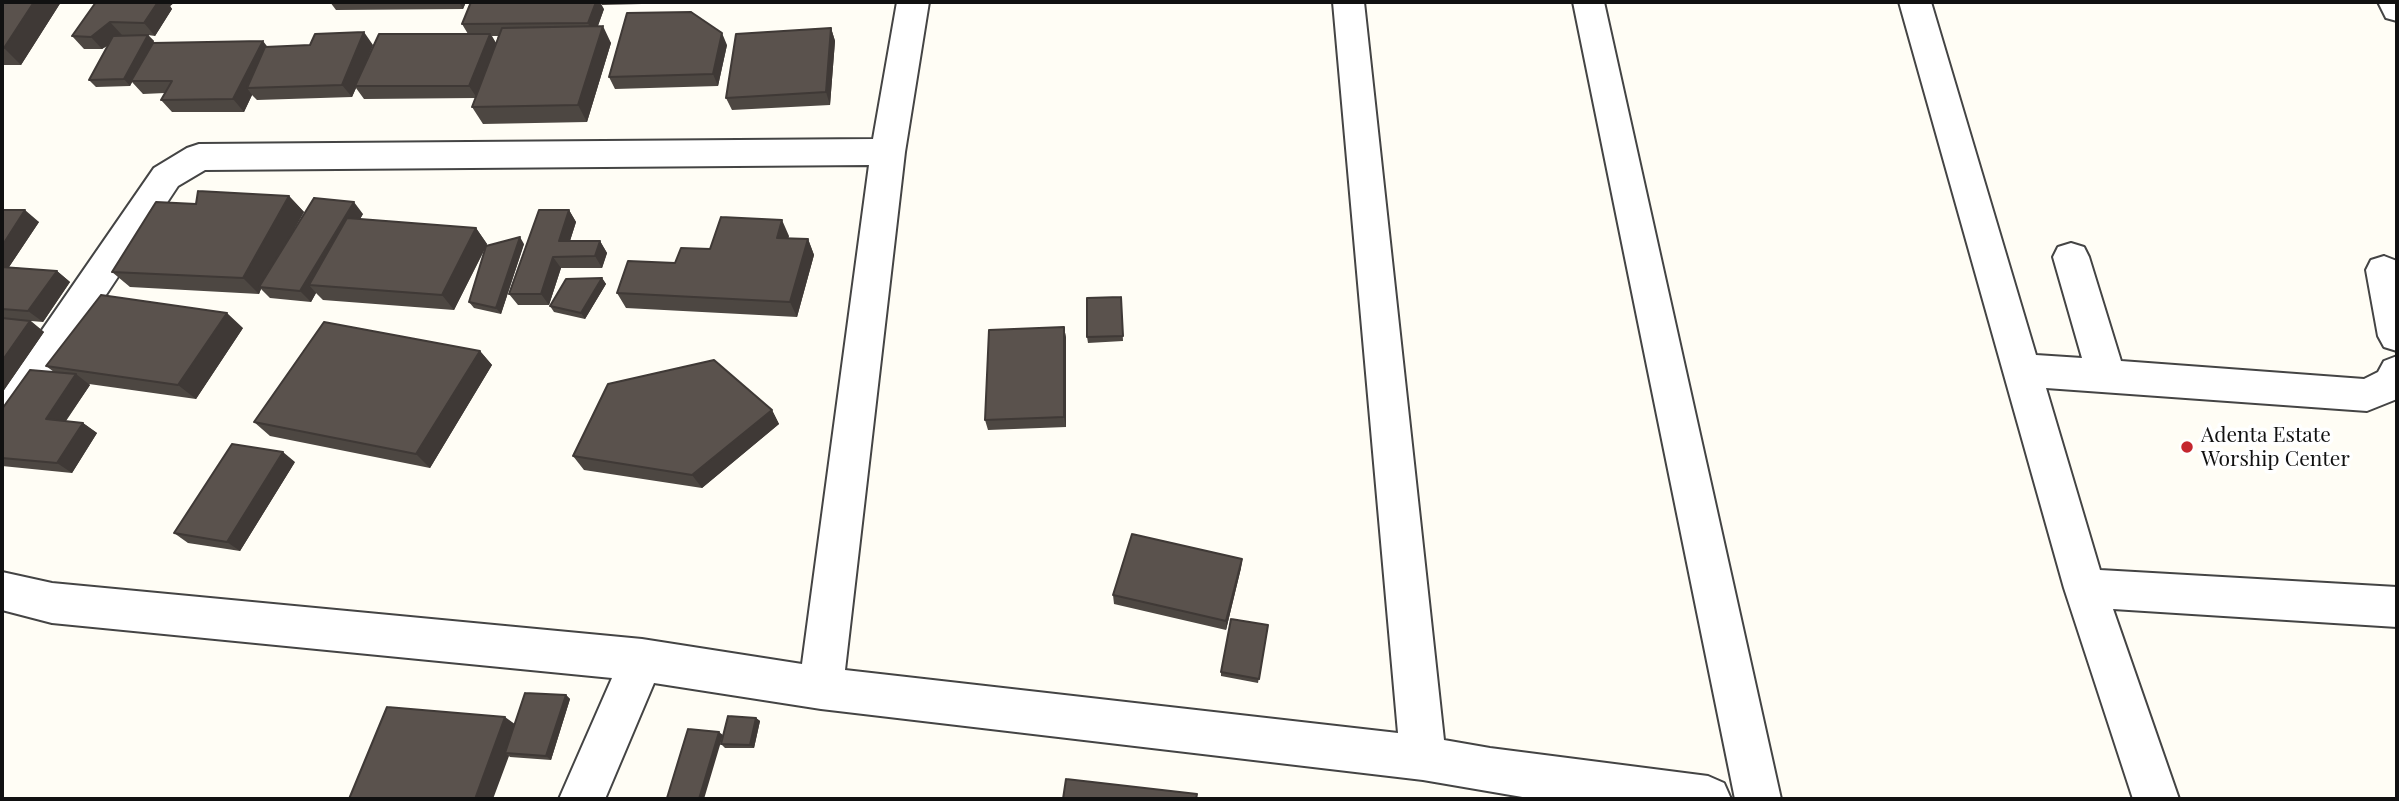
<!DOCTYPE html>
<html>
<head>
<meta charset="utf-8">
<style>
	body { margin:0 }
	#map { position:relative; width:2399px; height:801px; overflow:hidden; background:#fffdf5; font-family:"Playfair Display",serif }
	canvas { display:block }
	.frame { position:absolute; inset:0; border:4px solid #111; pointer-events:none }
</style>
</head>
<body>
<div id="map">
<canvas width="2399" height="801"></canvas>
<div class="frame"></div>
</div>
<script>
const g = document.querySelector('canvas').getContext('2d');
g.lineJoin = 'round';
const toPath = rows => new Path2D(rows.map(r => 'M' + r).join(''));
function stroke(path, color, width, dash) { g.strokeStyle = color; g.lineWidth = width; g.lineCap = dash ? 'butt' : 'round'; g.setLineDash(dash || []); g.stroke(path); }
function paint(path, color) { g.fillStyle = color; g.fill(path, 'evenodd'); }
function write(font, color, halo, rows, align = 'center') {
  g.font = font + ' "Playfair Display",serif'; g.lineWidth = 7; g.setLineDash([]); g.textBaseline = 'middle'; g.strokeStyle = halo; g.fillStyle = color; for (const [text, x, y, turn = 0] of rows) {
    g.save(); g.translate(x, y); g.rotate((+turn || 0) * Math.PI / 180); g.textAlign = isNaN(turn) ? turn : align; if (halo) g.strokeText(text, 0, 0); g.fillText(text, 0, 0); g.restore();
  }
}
const minor = toPath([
	[897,2,929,2,905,152,845,670,1398,733,1333,2,1364,2,1444,740,1490,748,1708,776,1724,783,1731,799,1534,799,1423,780,821,709,654,683,605,799,559,799,612,678,52,623,2,610,2,572,52,583,642,639,802,664,869,165,205,170,178,186,16,431,2,436,2,388,154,168,187,148,199,144,873,139,897,2],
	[1573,2,1604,2,1781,799,1735,799,1573,2],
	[1899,2,1931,2,2036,355,2082,358,2053,257,2058,247,2071,243,2084,247,2089,257,2121,361,2364,379,2378,372,2384,361,2397,356,2397,399,2367,411,2046,388,2100,570,2397,587,2397,627,2113,609,2179,799,2133,799,2064,588,1899,2],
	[2378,2,2397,2,2397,21,2386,18,2378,2],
	[2384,256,2397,261,2397,351,2384,347,2378,336,2366,270,2371,260,2384,256]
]);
stroke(minor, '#444', 4);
paint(minor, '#fff');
paint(toPath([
	[2,2,61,2,21,65,2,65],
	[96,2,175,2,170,6,172,9,155,36,148,35,154,41,150,48,373,45,366,61,468,34,462,24,604,9,598,26,611,43,587,122,483,124,472,107,476,98,364,99,356,88,352,97,257,100,252,95,244,112,172,112,161,100,165,93,143,94,132,82,130,86,96,87,89,80,109,45,102,49,84,49,72,36],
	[492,36,498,36,496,43],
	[330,2,466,2,463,9,336,10],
	[600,2,722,2,602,5],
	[831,28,835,41,830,105,732,110,726,98],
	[727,45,718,86,615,89,609,77],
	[289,196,304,212,291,234,363,214,360,219,476,228,487,244,486,246,524,244,501,314,474,308,469,302,486,247,454,310,323,300,316,293,311,302,270,298,261,289,259,294,130,287,112,272,196,204],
	[2,210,39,222,9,267,57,271,70,282,43,322,31,321,44,332,2,393],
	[569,210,576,222,570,241,600,241,607,253,602,268,561,268,549,305,518,305,509,294],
	[789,236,788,238,808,239,814,255,797,317,626,308,617,293,675,263,710,249],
	[602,278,606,284,585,319,554,312,550,306],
	[1121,297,1123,341,1088,343,1087,337],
	[1064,327,1066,338,1066,427,988,430,985,420],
	[243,328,196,399,89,384,90,385,66,421,83,423,97,433,72,473,2,466,2,409,54,372,46,366],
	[480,351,492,365,430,468,270,436,254,422],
	[772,410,779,424,702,488,584,470,573,456],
	[295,462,240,551,188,543,174,533],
	[1242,559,1241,568,1226,630,1114,604,1113,595],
	[1268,625,1258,683,1221,676,1221,672],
	[566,695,570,699,551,760,510,757,509,756,349,799,515,724],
	[756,718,760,721,754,748,725,748,721,744]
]), '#4d4742');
paint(toPath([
	[34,2,61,2,21,65,4,48],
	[158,2,175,2,170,6,172,9,155,36,144,23],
	[459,2,466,2,463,9],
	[596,2,600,2,604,9,594,36,588,23],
	[110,22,122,35,102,49,91,37],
	[603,26,611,43,587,122,578,105],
	[831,28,835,41,830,105,826,92],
	[364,32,373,45,356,86,355,86,356,88,352,97,342,85],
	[722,33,727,45,718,86,713,74],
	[490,34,498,46,477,98,469,86],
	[148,35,154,41,130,86,124,79],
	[263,41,273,54,247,88,252,95,244,112,233,99],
	[289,196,304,212,262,287,259,287,261,289,259,294,243,278],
	[354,202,363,214,320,286,309,285,316,293,311,302,300,291],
	[25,210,39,222,7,270,2,265,2,246],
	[569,210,576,222,566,253,559,241],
	[782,220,789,236,784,253,777,238],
	[476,228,487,244,454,310,442,295],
	[520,237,524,244,501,314,496,308],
	[808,239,814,255,797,317,790,302],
	[600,241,607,253,602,268,595,256],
	[553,257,561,268,549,305,541,294],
	[57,271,70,282,43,322,28,311],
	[602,278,606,284,585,319,581,313],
	[227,313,243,328,196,399,178,385],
	[30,321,44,332,2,393,2,361],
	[1064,327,1066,338,1066,427,1064,417],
	[480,351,492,365,430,468,416,454],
	[76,374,90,385,60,429,46,419],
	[772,410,779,424,702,488,692,475],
	[83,423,97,433,72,473,57,463],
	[283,452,295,462,240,551,227,542],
	[1242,559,1241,568,1226,630,1226,621],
	[566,695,570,699,551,760,546,756],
	[505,717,519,727,505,753,509,756,493,799,475,799],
	[756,718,760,721,754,748,750,745],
	[719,732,723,735,704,799,699,799]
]), '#3f3936');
const building = toPath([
	[2,2,34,2,4,48,2,48,2,2],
	[96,2,158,2,144,23,110,22,91,37,72,36,96,2],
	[471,2,596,2,588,23,462,24,471,2],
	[691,12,722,33,713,74,609,77,627,13,691,12],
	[603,26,578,105,472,107,502,28,603,26],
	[831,28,826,92,726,98,736,34,831,28],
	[364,32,342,85,247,88,265,47,310,45,315,34,364,32],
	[379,34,490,34,469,86,355,86,379,34],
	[148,35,124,79,89,80,113,36,148,35],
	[263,41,233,99,161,100,172,81,131,81,153,43,263,41],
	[198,191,289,196,243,278,112,272,156,202,196,204,198,191],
	[314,198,354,202,300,291,259,287,314,198],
	[2,210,25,210,2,246,2,210],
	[539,210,569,210,559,241,600,241,595,256,553,257,541,294,509,294,539,210],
	[721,217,782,220,777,238,808,239,790,302,617,293,628,261,675,263,681,248,710,249,721,217],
	[347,218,476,228,442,295,309,285,347,218],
	[520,237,496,308,469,302,486,246,520,237],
	[2,267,57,271,28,311,2,309,2,267],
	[602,278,581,313,550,306,566,279,602,278],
	[101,295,227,313,178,385,46,366,101,295],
	[1121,297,1123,336,1087,337,1087,298,1121,297],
	[2,318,30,321,2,361,2,318],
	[324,322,480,351,416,454,254,422,324,322],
	[1064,327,1064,417,985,420,989,330,1064,327],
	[714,360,772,410,692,475,573,456,608,384,714,360],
	[30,370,76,374,46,419,83,423,57,463,2,458,2,409,30,370],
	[232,444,283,452,227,542,174,533,232,444],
	[1132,534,1242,559,1226,621,1113,595,1132,534],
	[1231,619,1268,625,1259,679,1221,672,1231,619],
	[525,693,566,695,546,756,505,753,525,693],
	[387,707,505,717,475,799,349,799,387,707],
	[728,716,756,718,750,745,721,744,728,716],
	[688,729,719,732,699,799,667,798,688,729],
	[1066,779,1197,794,1196,799,1063,799,1066,779]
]);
paint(building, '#5a524d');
stroke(building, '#3f3936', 2);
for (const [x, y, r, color] of [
	[2187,447,7,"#c4262e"]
]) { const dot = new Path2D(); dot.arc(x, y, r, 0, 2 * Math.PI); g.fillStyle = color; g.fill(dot); stroke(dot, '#fff', 2.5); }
write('21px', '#111', '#fff', [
	["Adenta Estate",2201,435],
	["Worship Center",2201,459]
], 'left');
</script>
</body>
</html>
